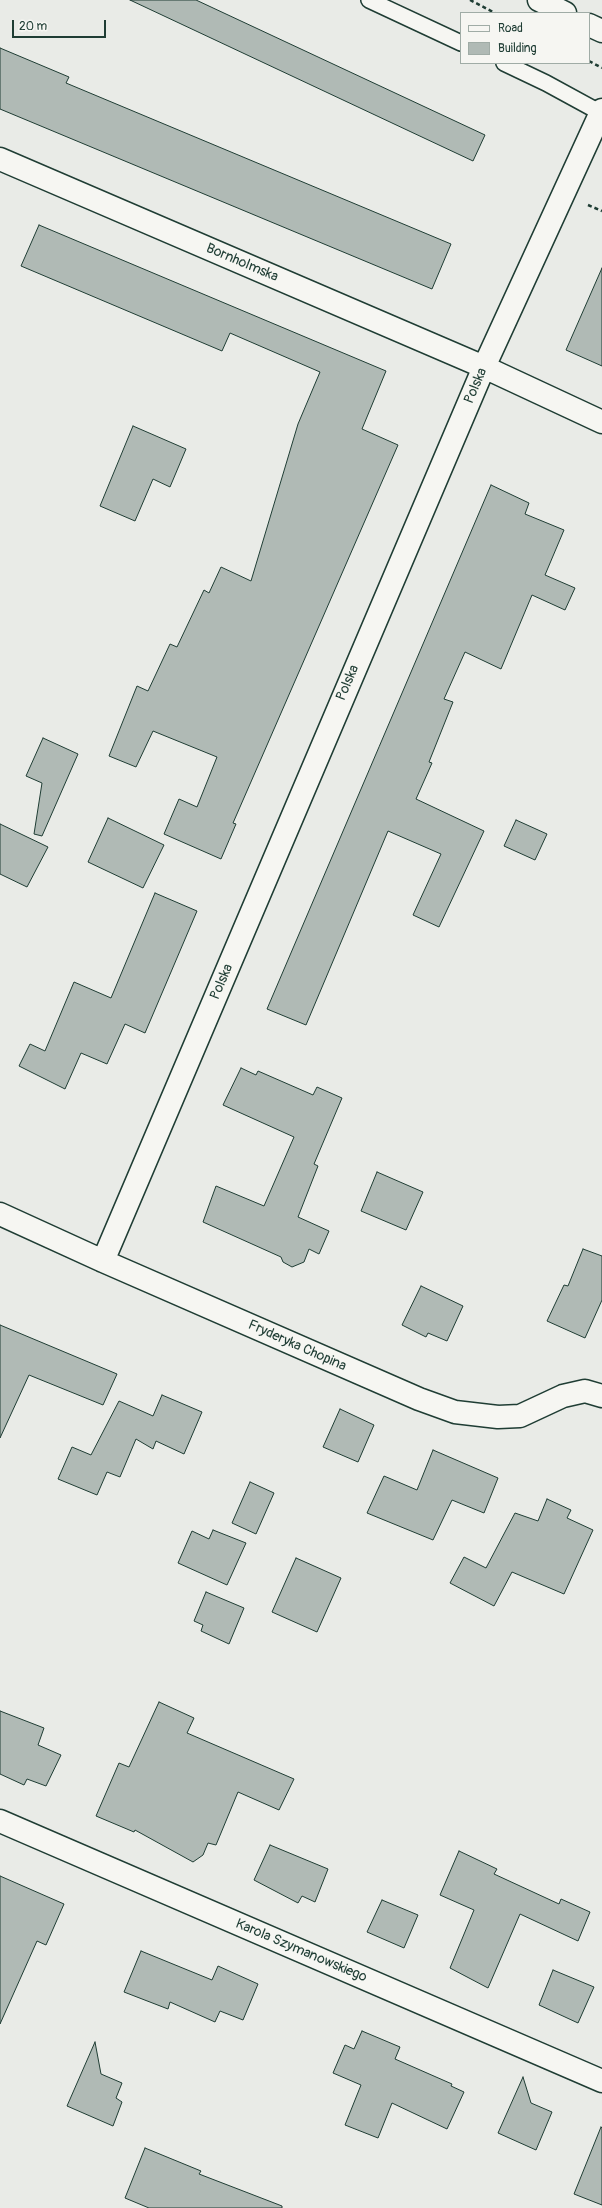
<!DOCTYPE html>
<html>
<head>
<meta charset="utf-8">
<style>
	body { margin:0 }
	#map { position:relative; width:602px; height:2208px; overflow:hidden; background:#e9ebe7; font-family:Pangolin,sans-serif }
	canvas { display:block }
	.legend { position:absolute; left:460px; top:12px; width:130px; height:52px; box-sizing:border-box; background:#f6f6f2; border:1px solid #a0aca6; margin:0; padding:5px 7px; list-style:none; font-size:12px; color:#1f3d34 }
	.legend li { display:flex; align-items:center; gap:8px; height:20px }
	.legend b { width:20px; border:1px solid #a0aca6 }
	.scale { position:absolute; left:12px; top:20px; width:94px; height:18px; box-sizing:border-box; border:2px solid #1f3d34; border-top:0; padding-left:5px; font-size:12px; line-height:14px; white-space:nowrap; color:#1f3d34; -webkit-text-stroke:3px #f6f6f2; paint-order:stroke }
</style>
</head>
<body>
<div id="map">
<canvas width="602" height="2208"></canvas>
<ul class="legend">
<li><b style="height:5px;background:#f6f6f2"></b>Road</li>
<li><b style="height:11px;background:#b0bab5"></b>Building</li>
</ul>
<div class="scale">20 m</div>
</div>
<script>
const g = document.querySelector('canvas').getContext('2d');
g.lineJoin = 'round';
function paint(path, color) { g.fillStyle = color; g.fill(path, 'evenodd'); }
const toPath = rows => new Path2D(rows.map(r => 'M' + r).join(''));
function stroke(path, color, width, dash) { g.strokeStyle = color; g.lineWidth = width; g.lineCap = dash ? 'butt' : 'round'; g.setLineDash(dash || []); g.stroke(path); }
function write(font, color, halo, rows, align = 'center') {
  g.font = font + ' Pangolin,sans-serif'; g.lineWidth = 3; g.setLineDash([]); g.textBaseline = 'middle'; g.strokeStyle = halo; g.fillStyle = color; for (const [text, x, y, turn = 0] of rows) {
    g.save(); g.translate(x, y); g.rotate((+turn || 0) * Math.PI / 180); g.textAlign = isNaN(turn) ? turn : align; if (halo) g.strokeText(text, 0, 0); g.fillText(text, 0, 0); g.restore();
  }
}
const building = toPath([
	[130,0,196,0,485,135,473,161,130,0],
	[0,48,69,77,66,83,451,244,432,289,0,109,0,48],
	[39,225,386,371,362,429,398,445,233,823,236,824,221,859,164,834,179,799,197,807,217,757,153,731,136,767,109,756,137,686,148,691,170,644,177,647,204,590,209,593,221,567,251,581,298,424,320,372,230,333,222,351,21,266,39,225],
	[602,268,602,366,566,350,602,268],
	[133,426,186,449,170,487,153,479,135,521,100,506,133,426],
	[491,485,529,503,525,514,564,530,545,575,575,588,565,610,532,595,501,669,465,652,444,699,453,702,429,762,432,763,416,799,484,831,439,927,413,915,441,854,388,831,306,1025,267,1009,491,485],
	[43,738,78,754,42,836,34,834,42,783,26,776,43,738],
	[108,818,164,845,143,888,88,862,108,818],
	[516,820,547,834,535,860,504,846,516,820],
	[0,824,48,847,27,887,0,874,0,824],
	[155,893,197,911,145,1033,125,1024,107,1064,81,1053,65,1089,19,1066,30,1044,45,1051,74,982,111,998,155,893],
	[241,1068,256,1075,258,1071,313,1095,317,1087,342,1098,314,1164,318,1166,298,1217,329,1231,319,1254,309,1249,304,1262,292,1267,283,1262,281,1257,203,1222,216,1186,264,1206,294,1137,223,1105,241,1068],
	[377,1172,423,1192,406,1230,361,1211,377,1172],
	[583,1249,602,1256,602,1300,585,1338,547,1321,564,1285,568,1286,583,1249],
	[421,1286,463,1306,447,1341,428,1333,426,1337,402,1325,421,1286],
	[0,1325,117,1374,103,1405,29,1375,0,1438,0,1325],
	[162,1395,202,1412,184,1454,156,1441,153,1449,136,1439,120,1477,107,1472,97,1495,58,1479,72,1447,91,1455,119,1401,153,1416,162,1395],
	[340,1409,374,1425,358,1462,323,1447,340,1409],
	[433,1450,498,1478,484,1513,452,1500,433,1540,367,1513,384,1476,417,1490,433,1450],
	[250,1482,274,1493,256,1534,232,1523,250,1482],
	[547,1499,571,1510,567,1518,593,1530,564,1594,512,1572,494,1606,450,1583,464,1557,486,1568,515,1513,538,1521,547,1499],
	[213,1530,246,1543,227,1585,178,1563,192,1531,209,1539,213,1530],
	[296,1558,341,1578,317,1632,272,1612,296,1558],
	[206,1592,244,1608,229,1644,201,1631,203,1625,194,1621,206,1592],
	[159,1702,194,1718,187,1733,294,1779,279,1810,238,1792,216,1845,208,1843,203,1855,193,1862,135,1830,134,1832,96,1816,119,1763,129,1767,159,1702],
	[0,1711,44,1728,38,1745,61,1755,46,1786,27,1779,24,1785,0,1774,0,1711],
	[270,1845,328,1869,315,1902,302,1896,298,1903,254,1880,270,1845],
	[459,1851,497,1869,494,1874,559,1904,561,1899,590,1912,578,1941,520,1914,488,1988,450,1968,474,1910,440,1895,459,1851],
	[0,1876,64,1904,46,1945,37,1941,0,2024,0,1876],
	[382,1900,418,1915,404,1948,367,1932,382,1900],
	[141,1951,212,1980,218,1966,258,1984,243,2020,220,2011,215,2022,170,2002,168,2009,124,1992,141,1951],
	[553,1970,594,1987,578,2023,539,2005,553,1970],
	[362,2031,400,2047,395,2059,452,2084,451,2086,464,2092,447,2129,392,2103,378,2138,345,2125,361,2085,333,2073,345,2045,354,2049,362,2031],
	[95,2042,101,2074,122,2083,116,2098,122,2102,113,2126,67,2106,95,2042],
	[523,2077,531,2103,552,2112,536,2150,498,2133,523,2077],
	[601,2127,602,2128,602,2205,574,2194,601,2127],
	[145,2148,201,2171,199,2174,282,2206,282,2208,149,2208,125,2198,145,2148]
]);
paint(building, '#b0bab5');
stroke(building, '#1f3d34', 1);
const lane = toPath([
	[369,0,461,43],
	[504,63,546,83,601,113]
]);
const street = toPath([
	[0,159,484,367,602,422],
	[0,1214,103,1261,419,1399,455,1412,498,1417,520,1416,563,1396,585,1391,602,1396],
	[103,1261,484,367,602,110],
	[0,1821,602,2081]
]);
const secondary = toPath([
	[539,0,565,13],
	[589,25,602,31]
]);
stroke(lane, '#1f3d34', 18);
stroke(street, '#1f3d34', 25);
stroke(secondary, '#1f3d34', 25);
stroke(toPath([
	[470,0,495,13],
	[589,61,602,68],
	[588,205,602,211]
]), '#1f3d34', 2.5, [4, 3]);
stroke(lane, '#f6f6f2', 15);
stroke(street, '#f6f6f2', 22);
stroke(secondary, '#f6f6f2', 22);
write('14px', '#1f3d34', '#f6f6f2', [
	["Bornholmska",242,263,23],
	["Polska",476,386,-67],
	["Polska",348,683,-67],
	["Polska",222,982,-67],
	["Fryderyka Chopina",297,1346,24],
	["Karola Szymanowskiego",301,1951,23]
]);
</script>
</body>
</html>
